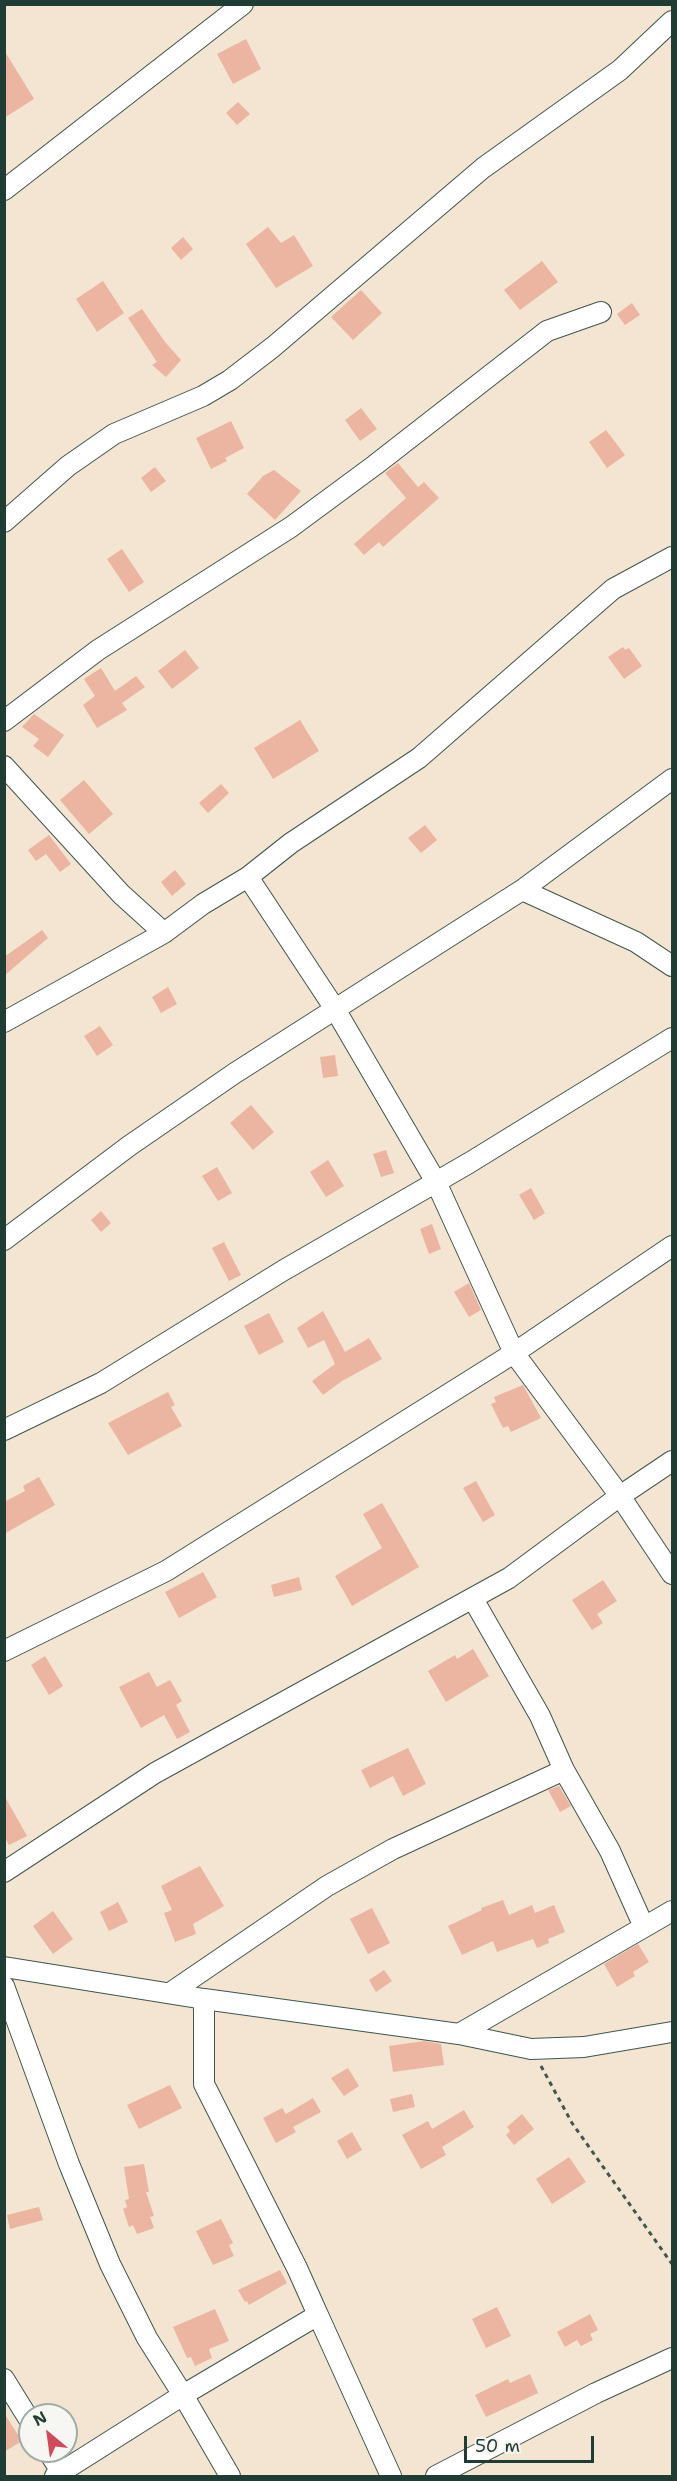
<!DOCTYPE html>
<html>
<head>
<meta charset="utf-8">
<style>
	body { margin:0 }
	#map { position:relative; width:677px; height:2481px; overflow:hidden; background:#f3e5d1; font-family:"Shantell Sans",sans-serif }
	canvas { display:block }
	.frame { position:absolute; inset:0; border:6px solid #1f3d34; pointer-events:none }
	.north { position:absolute; left:18px; top:2403px; width:60px; height:60px; box-sizing:border-box; background:#f6f6f2; border:2px solid #a0aca6; border-radius:50%; rotate:331deg; font-size:16px; font-weight:700; line-height:24px; text-align:center; color:#1f3d34 }
	.north::after { content:''; display:block; margin:auto; width:21px; height:27px; background:#d1495b; clip-path:polygon(50% 0,100% 100%,50% 72%,0 100%) }
	.scale { position:absolute; left:464px; top:2436px; width:130px; height:27px; box-sizing:border-box; border:3px solid #1f3d34; border-top:0; padding-left:8px; font-size:18px; line-height:21px; white-space:nowrap; color:#1f3d34; -webkit-text-stroke:4px #f6f6f2; paint-order:stroke }
</style>
</head>
<body>
<div id="map">
<canvas width="677" height="2481"></canvas>
<div class="frame"></div>
<div class="north">N</div>
<div class="scale">50 m</div>
</div>
<script>
const g = document.querySelector('canvas').getContext('2d');
g.lineJoin = 'round';
function paint(path, color) { g.fillStyle = color; g.fill(path, 'evenodd'); }
const toPath = rows => new Path2D(rows.map(r => 'M' + r).join(''));
function stroke(path, color, width, dash) { g.strokeStyle = color; g.lineWidth = width; g.lineCap = dash ? 'butt' : 'round'; g.setLineDash(dash || []); g.stroke(path); }
paint(toPath([
	[246,39,261,69,233,84,217,54],
	[4,50,34,99,4,118],
	[238,102,250,114,237,125,226,113],
	[268,227,281,243,294,235,313,266,276,288,246,244],
	[183,237,193,249,181,260,171,248],
	[542,261,558,282,520,310,504,290],
	[103,281,124,313,97,332,76,299],
	[361,290,382,313,353,340,331,317],
	[632,303,640,315,625,325,617,314],
	[142,309,165,342,181,360,166,377,152,365,157,362,128,318],
	[361,408,377,429,360,441,345,420],
	[231,421,244,448,225,458,227,461,211,469,196,438],
	[606,430,625,455,607,468,589,442],
	[398,463,418,487,424,482,439,498,383,547,379,542,364,555,354,544,406,498,385,473],
	[155,467,166,481,151,492,141,478],
	[274,470,301,491,275,520,247,494,263,476],
	[122,549,144,582,129,592,107,559],
	[623,647,625,650,629,648,642,666,624,679,608,657],
	[185,650,199,668,172,689,158,671],
	[101,668,115,691,136,676,145,687,122,703,127,710,97,728,83,705,95,696,84,679],
	[34,714,64,735,48,757,33,746,39,739,22,727],
	[300,720,319,751,273,779,254,748],
	[84,780,113,814,89,834,60,800],
	[221,784,229,793,208,813,199,803],
	[425,825,437,840,421,853,408,838],
	[49,835,71,864,60,872,46,854,36,861,28,850],
	[175,870,186,884,172,896,161,882],
	[42,930,48,938,4,976,4,957],
	[168,987,177,1004,161,1013,152,997],
	[100,1026,113,1045,97,1056,84,1036],
	[335,1055,338,1076,323,1078,320,1057],
	[251,1105,274,1132,253,1150,230,1123],
	[386,1150,394,1173,381,1177,373,1154],
	[328,1160,344,1186,326,1197,310,1172],
	[217,1167,232,1193,218,1201,202,1176],
	[531,1188,545,1213,534,1220,519,1195],
	[101,1211,111,1223,101,1232,91,1220],
	[432,1224,441,1249,429,1254,420,1229],
	[224,1242,241,1275,229,1281,212,1248],
	[469,1283,481,1310,469,1317,454,1292],
	[323,1311,345,1352,369,1338,382,1359,342,1381,323,1395,312,1381,335,1364,324,1340,308,1348,297,1328],
	[269,1313,284,1342,259,1355,244,1326],
	[523,1385,541,1418,511,1432,508,1426,503,1428,491,1404,496,1402,494,1397],
	[168,1392,175,1405,171,1407,182,1426,128,1455,108,1423],
	[39,1477,55,1505,4,1534,4,1502,25,1491,23,1486],
	[476,1481,495,1515,483,1522,463,1488],
	[382,1503,419,1567,352,1606,335,1576,382,1548,363,1514],
	[203,1572,217,1597,179,1618,165,1592],
	[299,1577,302,1590,274,1597,271,1585],
	[603,1580,617,1601,597,1614,603,1623,592,1630,572,1600],
	[473,1649,489,1676,446,1702,428,1671,455,1655,457,1659],
	[45,1656,63,1686,49,1695,31,1665],
	[149,1672,157,1687,170,1680,182,1701,176,1705,190,1732,177,1739,164,1715,141,1728,119,1687],
	[408,1748,426,1784,403,1796,393,1776,370,1788,361,1770],
	[559,1786,571,1806,560,1812,548,1790],
	[4,1795,27,1836,9,1845,4,1836],
	[200,1866,224,1906,193,1924,196,1934,175,1942,164,1913,172,1910,161,1886],
	[503,1900,509,1915,532,1905,535,1913,554,1905,565,1932,548,1939,549,1943,537,1948,533,1939,497,1952,493,1941,462,1955,448,1926,482,1910,481,1908],
	[118,1902,128,1922,109,1931,100,1912],
	[372,1908,390,1943,368,1954,350,1919],
	[53,1911,73,1939,53,1954,33,1926],
	[638,1944,649,1962,633,1972,635,1976,617,1987,604,1964],
	[384,1970,392,1981,376,1992,369,1980],
	[424,2041,441,2044,444,2065,393,2072,389,2046],
	[348,2068,359,2086,344,2096,331,2078],
	[170,2085,182,2108,139,2129,127,2105],
	[412,2094,415,2107,393,2112,390,2099],
	[313,2098,321,2112,293,2127,296,2132,276,2143,263,2118,282,2108,286,2114],
	[464,2110,474,2127,442,2147,446,2155,421,2169,402,2135,428,2121,432,2129],
	[522,2114,534,2129,514,2145,506,2135,510,2131,507,2127],
	[352,2132,362,2150,347,2159,337,2141],
	[569,2157,586,2182,552,2204,536,2179],
	[144,2164,149,2192,146,2192,154,2216,150,2217,154,2228,137,2234,133,2225,129,2227,123,2209,127,2207,125,2200,129,2199,124,2167],
	[39,2207,43,2220,10,2229,7,2215],
	[221,2219,233,2243,229,2245,234,2256,213,2265,196,2231],
	[280,2270,287,2283,249,2305,247,2301,245,2302,238,2290],
	[497,2307,511,2336,486,2348,472,2319],
	[215,2309,229,2341,209,2349,212,2358,195,2366,191,2357,187,2358,173,2327],
	[590,2314,598,2330,590,2334,593,2340,581,2346,577,2340,565,2347,557,2332],
	[530,2374,538,2393,486,2417,475,2395,508,2379,510,2383],
	[4,2413,22,2441,4,2452]
]), '#ebb5a1');
const minor = toPath([
	[4,190,243,4],
	[4,522,68,466,114,434,203,396,230,380,273,347,483,168,620,70,672,21],
	[4,721,98,650,291,527,375,465,547,331,601,312],
	[4,766,121,894,164,933,4,1022],
	[248,877,335,1009,436,1182,514,1353,620,1496,672,1574],
	[522,890,636,942,672,966],
	[164,933,203,904,248,877,291,843,419,758,613,589,672,557],
	[4,1240,129,1146,235,1073,522,890,672,779],
	[4,1430,101,1383,284,1270,469,1163,672,1038],
	[473,1599,540,1716,564,1770,610,1851,644,1927],
	[4,1651,166,1571,514,1353,672,1246],
	[4,1872,155,1773,509,1578,620,1496,672,1461],
	[4,1967,204,1999,459,2034,531,2049,584,2047,672,2032],
	[4,1986,69,2164,110,2264,147,2338,183,2395,230,2476],
	[170,1993,327,1886,393,1849,564,1770],
	[459,2034,672,1911],
	[318,2315,391,2476],
	[4,2379,30,2421],
	[48,2451,62,2473],
	[55,2476,183,2395,318,2315,297,2268,204,2084,204,1999],
	[436,2476,596,2393,672,2358]
]);
stroke(minor, '#3f564c', 22);
stroke(toPath([
	[541,2066,572,2123,672,2264]
]), '#3f564c', 3, [4.5, 4.5]);
stroke(minor, '#fff', 20);
</script>
</body>
</html>
